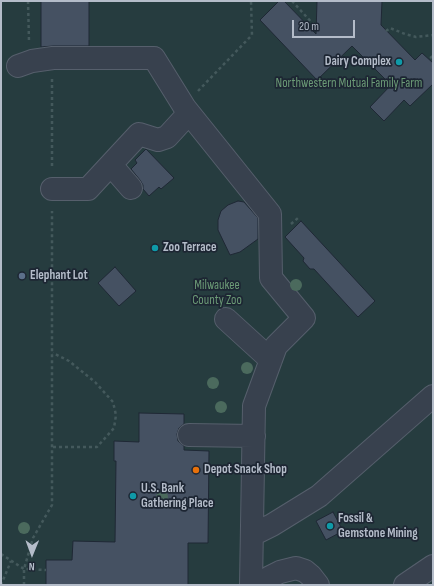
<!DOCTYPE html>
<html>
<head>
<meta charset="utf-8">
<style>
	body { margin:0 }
	#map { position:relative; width:434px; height:586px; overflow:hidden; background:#242f3e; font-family:"Sofia Sans Condensed",sans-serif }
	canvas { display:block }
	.frame { position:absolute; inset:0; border:2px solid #b4bcc9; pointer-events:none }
	.north { position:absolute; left:12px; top:534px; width:40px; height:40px; -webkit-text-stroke:3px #1d2633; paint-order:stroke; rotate:181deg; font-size:11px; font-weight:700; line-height:16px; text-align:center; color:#b4bcc9 }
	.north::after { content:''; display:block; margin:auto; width:14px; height:18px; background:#b4bcc9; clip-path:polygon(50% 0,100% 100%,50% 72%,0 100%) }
	.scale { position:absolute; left:292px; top:20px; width:63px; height:18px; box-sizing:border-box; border:2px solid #b4bcc9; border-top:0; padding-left:5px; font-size:12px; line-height:14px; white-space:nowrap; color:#b4bcc9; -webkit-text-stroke:3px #1d2633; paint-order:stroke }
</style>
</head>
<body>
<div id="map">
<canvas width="434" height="586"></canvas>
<div class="frame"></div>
<div class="north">N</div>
<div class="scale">20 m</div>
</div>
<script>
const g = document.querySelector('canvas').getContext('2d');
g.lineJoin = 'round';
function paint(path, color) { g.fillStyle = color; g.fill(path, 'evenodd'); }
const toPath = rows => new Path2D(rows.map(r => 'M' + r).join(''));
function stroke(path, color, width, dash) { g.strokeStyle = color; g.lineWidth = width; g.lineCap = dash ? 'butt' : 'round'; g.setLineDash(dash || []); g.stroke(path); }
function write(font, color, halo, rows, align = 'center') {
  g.font = font + ' "Sofia Sans Condensed",sans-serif'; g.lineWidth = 3.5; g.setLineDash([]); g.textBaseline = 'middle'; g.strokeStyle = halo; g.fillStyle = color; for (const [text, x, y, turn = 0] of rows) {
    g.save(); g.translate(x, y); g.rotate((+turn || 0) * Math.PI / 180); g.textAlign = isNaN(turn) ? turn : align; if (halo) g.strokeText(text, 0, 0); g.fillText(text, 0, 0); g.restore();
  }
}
paint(toPath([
	[1,1,433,1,433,585,1,585]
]), '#263c3f');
const building = toPath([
	[41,1,89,1,89,46,53,46,41,47,41,1],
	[279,1,284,1,316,34,317,1,382,1,381,25,415,60,422,53,433,63,433,84,410,106,404,100,384,121,370,107,391,85,352,46,317,80,260,20,279,1],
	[146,149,174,178,161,189,159,187,149,196,143,189,143,185,140,180,131,169,137,163,135,160,146,149],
	[238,201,244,202,258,218,258,239,240,252,230,255,218,230,218,220,221,211,228,205,238,201],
	[301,221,375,301,358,317,314,269,310,269,303,261,304,258,285,237,301,221],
	[115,267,136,291,119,306,98,283,115,267],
	[139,413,184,414,184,424,179,428,177,434,178,441,184,446,184,450,209,451,208,543,188,543,188,585,46,585,46,560,72,560,73,541,115,542,116,461,114,461,114,441,139,442,139,413],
	[333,512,343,531,326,540,316,521,333,512]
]);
paint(building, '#455162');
stroke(building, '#1f2835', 1);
const street = toPath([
	[18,66,32,61,53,58,154,58,185,108,270,214,271,278,304,318,276,346,254,406,251,585],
	[111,165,131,188],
	[52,189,88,189,139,134,158,140,167,137,189,113],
	[226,319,271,360],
	[189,435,254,436],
	[252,535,272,525,319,496,433,396],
	[261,585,270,577,280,572,296,568,305,571,311,576,318,585],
	[405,585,433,566]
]);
stroke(street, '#565f6c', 24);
stroke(toPath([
	[28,1,29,41],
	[292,1,314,25],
	[386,31,390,28,405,34,416,37,433,35],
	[430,58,433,56],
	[52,79,52,168],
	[198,91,252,35,251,1],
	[291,224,298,218],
	[53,447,97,447,114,428,116,415,113,402,95,382,69,361,53,353],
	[1,554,24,569,46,570],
	[1,585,11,561],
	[24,585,24,569,33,538,52,505,52,211]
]), '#44595c', 2.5, [3, 3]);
stroke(street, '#38414e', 22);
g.fillStyle = '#4b6a5d';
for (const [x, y] of [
	[296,285],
	[247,368],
	[213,383],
	[221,407],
	[162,497],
	[24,528]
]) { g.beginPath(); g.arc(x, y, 6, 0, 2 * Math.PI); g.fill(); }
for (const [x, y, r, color] of [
	[399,62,4,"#0f9aa8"],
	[155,248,4,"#0f9aa8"],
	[22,276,4,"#5c6f8a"],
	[196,470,4,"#e8710a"],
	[133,496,4,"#0f9aa8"],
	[330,526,4,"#0f9aa8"]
]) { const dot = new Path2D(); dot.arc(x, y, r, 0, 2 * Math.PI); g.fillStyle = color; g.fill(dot); stroke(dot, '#1d2633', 1.5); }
write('bold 13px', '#b4bcc9', '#1d2633', [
	["Dairy Complex",391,62,"right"],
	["Zoo Terrace",163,248],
	["Elephant Lot",30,276],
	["Depot Snack Shop",204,470],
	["U.S. Bank",141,489],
	["Gathering Place",141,504],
	["Fossil &",338,519],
	["Gemstone Mining",338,534]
], 'left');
write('13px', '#6b9a76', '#1d2633', [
	["Northwestern Mutual Family Farm",349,84],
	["Milwaukee",217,286],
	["County Zoo",217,301]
]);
</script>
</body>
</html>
